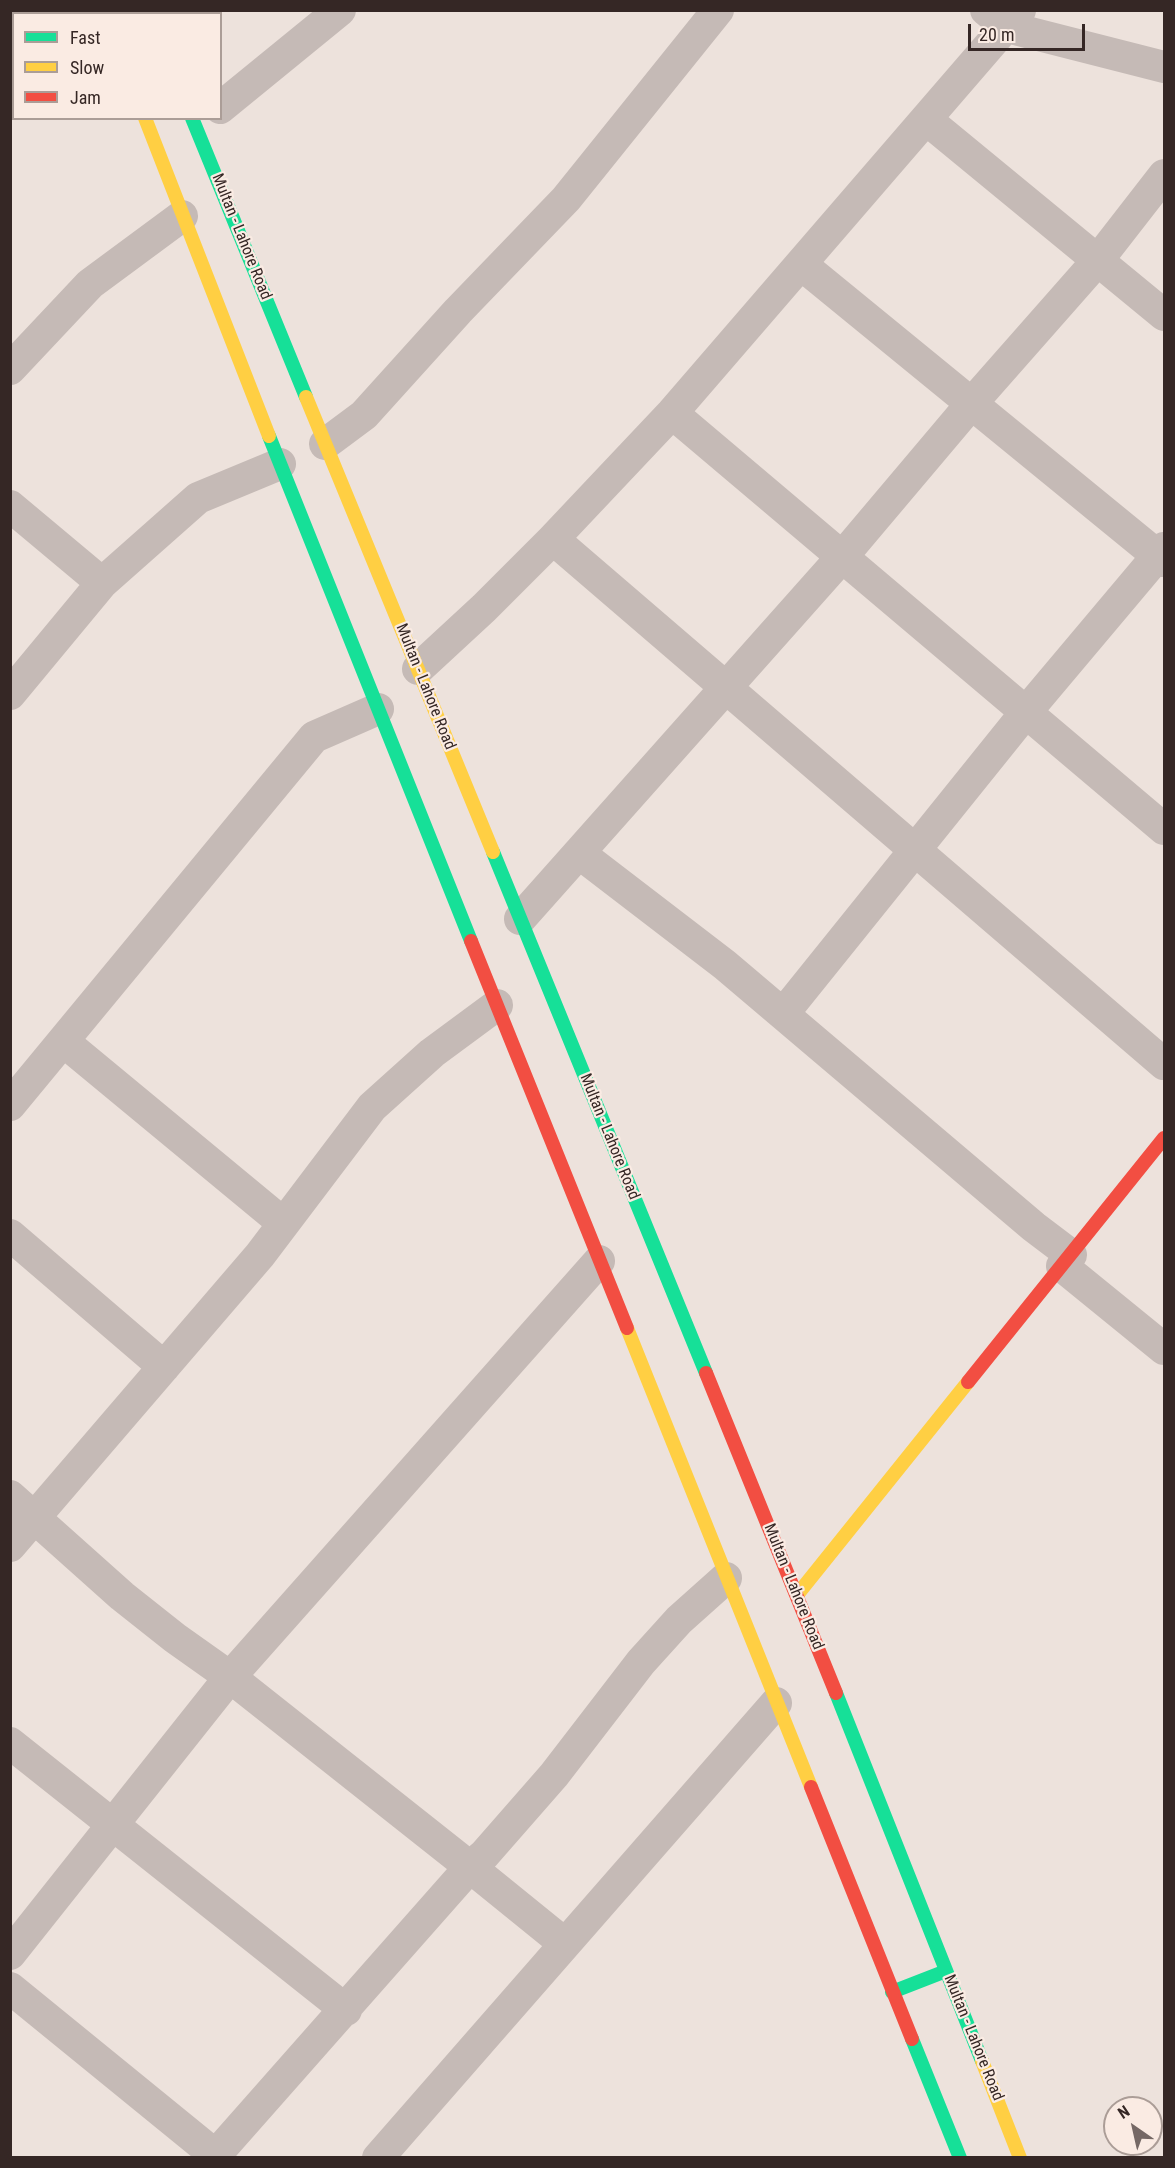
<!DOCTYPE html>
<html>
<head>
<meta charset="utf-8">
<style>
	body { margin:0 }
	#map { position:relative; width:1175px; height:2168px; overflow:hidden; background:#ede2dc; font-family:"Roboto Condensed",sans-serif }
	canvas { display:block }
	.frame { position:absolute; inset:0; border:12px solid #352725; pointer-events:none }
	.legend { position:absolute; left:12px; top:12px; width:210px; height:108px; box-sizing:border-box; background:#faebe3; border:2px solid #ab9d97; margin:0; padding:8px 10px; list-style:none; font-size:18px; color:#352725 }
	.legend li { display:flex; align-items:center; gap:12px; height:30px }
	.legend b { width:30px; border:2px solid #ab9d97 }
	.north { position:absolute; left:1103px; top:2096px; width:60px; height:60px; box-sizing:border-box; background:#faebe3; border:2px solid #ab9d97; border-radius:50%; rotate:326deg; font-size:16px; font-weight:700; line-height:24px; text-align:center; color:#352725 }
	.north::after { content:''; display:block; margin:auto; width:21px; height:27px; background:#756865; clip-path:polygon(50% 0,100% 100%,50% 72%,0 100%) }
	.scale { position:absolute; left:968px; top:24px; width:117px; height:27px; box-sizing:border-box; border:3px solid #352725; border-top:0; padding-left:8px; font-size:18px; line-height:21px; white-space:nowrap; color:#352725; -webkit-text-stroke:4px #faebe3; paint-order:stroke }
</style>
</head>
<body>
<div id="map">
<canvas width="1175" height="2168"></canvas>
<div class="frame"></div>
<ul class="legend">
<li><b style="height:8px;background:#16e098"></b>Fast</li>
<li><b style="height:8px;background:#ffcf43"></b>Slow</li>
<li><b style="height:8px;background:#f24e42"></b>Jam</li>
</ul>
<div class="north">N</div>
<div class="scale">20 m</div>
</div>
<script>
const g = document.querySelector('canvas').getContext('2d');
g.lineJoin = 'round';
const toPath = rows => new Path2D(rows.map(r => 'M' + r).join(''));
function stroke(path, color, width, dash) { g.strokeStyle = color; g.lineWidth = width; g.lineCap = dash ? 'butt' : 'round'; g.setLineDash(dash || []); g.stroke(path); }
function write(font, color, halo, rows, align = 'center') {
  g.font = font + ' "Roboto Condensed",sans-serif'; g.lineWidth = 4.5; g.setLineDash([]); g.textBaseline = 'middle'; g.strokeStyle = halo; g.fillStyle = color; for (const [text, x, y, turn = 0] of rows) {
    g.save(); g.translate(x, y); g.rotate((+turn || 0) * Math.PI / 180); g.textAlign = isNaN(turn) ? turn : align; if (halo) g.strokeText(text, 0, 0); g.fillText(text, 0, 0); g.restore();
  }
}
stroke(toPath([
	[986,10,1007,27,1164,67],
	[43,14,46,10],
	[10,41,14,38],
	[220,108,340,10],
	[927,120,1164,315],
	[802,265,1164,561],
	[10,369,90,284,182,216],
	[672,413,1164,829],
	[325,444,364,415,458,311,566,199,718,10],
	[10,506,102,583],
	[553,539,1164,1064],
	[418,669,484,608,553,539,672,413,1020,10],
	[10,694,102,583,198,498,280,464],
	[579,853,725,965,1034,1227,1071,1255],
	[520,919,842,557,972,403,1098,260,1164,175],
	[783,1014,1026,712,1164,548],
	[63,1041,283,1223],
	[10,1105,314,737,378,709],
	[10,1235,164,1367],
	[1062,1266,1164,1349],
	[10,1496,122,1596,175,1638,230,1677,470,1867,484,1855,554,1775,641,1662,679,1620,726,1578],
	[10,1546,260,1255,372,1107,432,1053,497,1005],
	[10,1743,346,2010],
	[10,1954,230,1677,599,1261],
	[10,1988,215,2155],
	[213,2158,470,1867,565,1944],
	[378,2158,776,1703]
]), '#c5bab6', 32);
stroke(toPath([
	[148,10,149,14],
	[192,118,306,397],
	[269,436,471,941],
	[493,852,706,1373],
	[836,1693,982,2061],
	[892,1992,946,1971],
	[912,2039,960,2158]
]), '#16e098', 14);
stroke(toPath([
	[104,10,105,14],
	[145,118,269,436],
	[306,397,493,852],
	[627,1328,811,1787],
	[797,1595,968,1382],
	[982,2061,1020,2158]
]), '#ffcf43', 14);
stroke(toPath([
	[471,941,627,1328],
	[706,1373,836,1693],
	[968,1382,1164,1138],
	[811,1787,912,2039]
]), '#f24e42', 14);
write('16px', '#352725', '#faebe3', [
	["Multan - Lahore Road",241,237,68],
	["Multan - Lahore Road",425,687,68],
	["Multan - Lahore Road",609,1137,68],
	["Multan - Lahore Road",793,1587,68],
	["Multan - Lahore Road",973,2038,68]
]);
</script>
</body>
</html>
